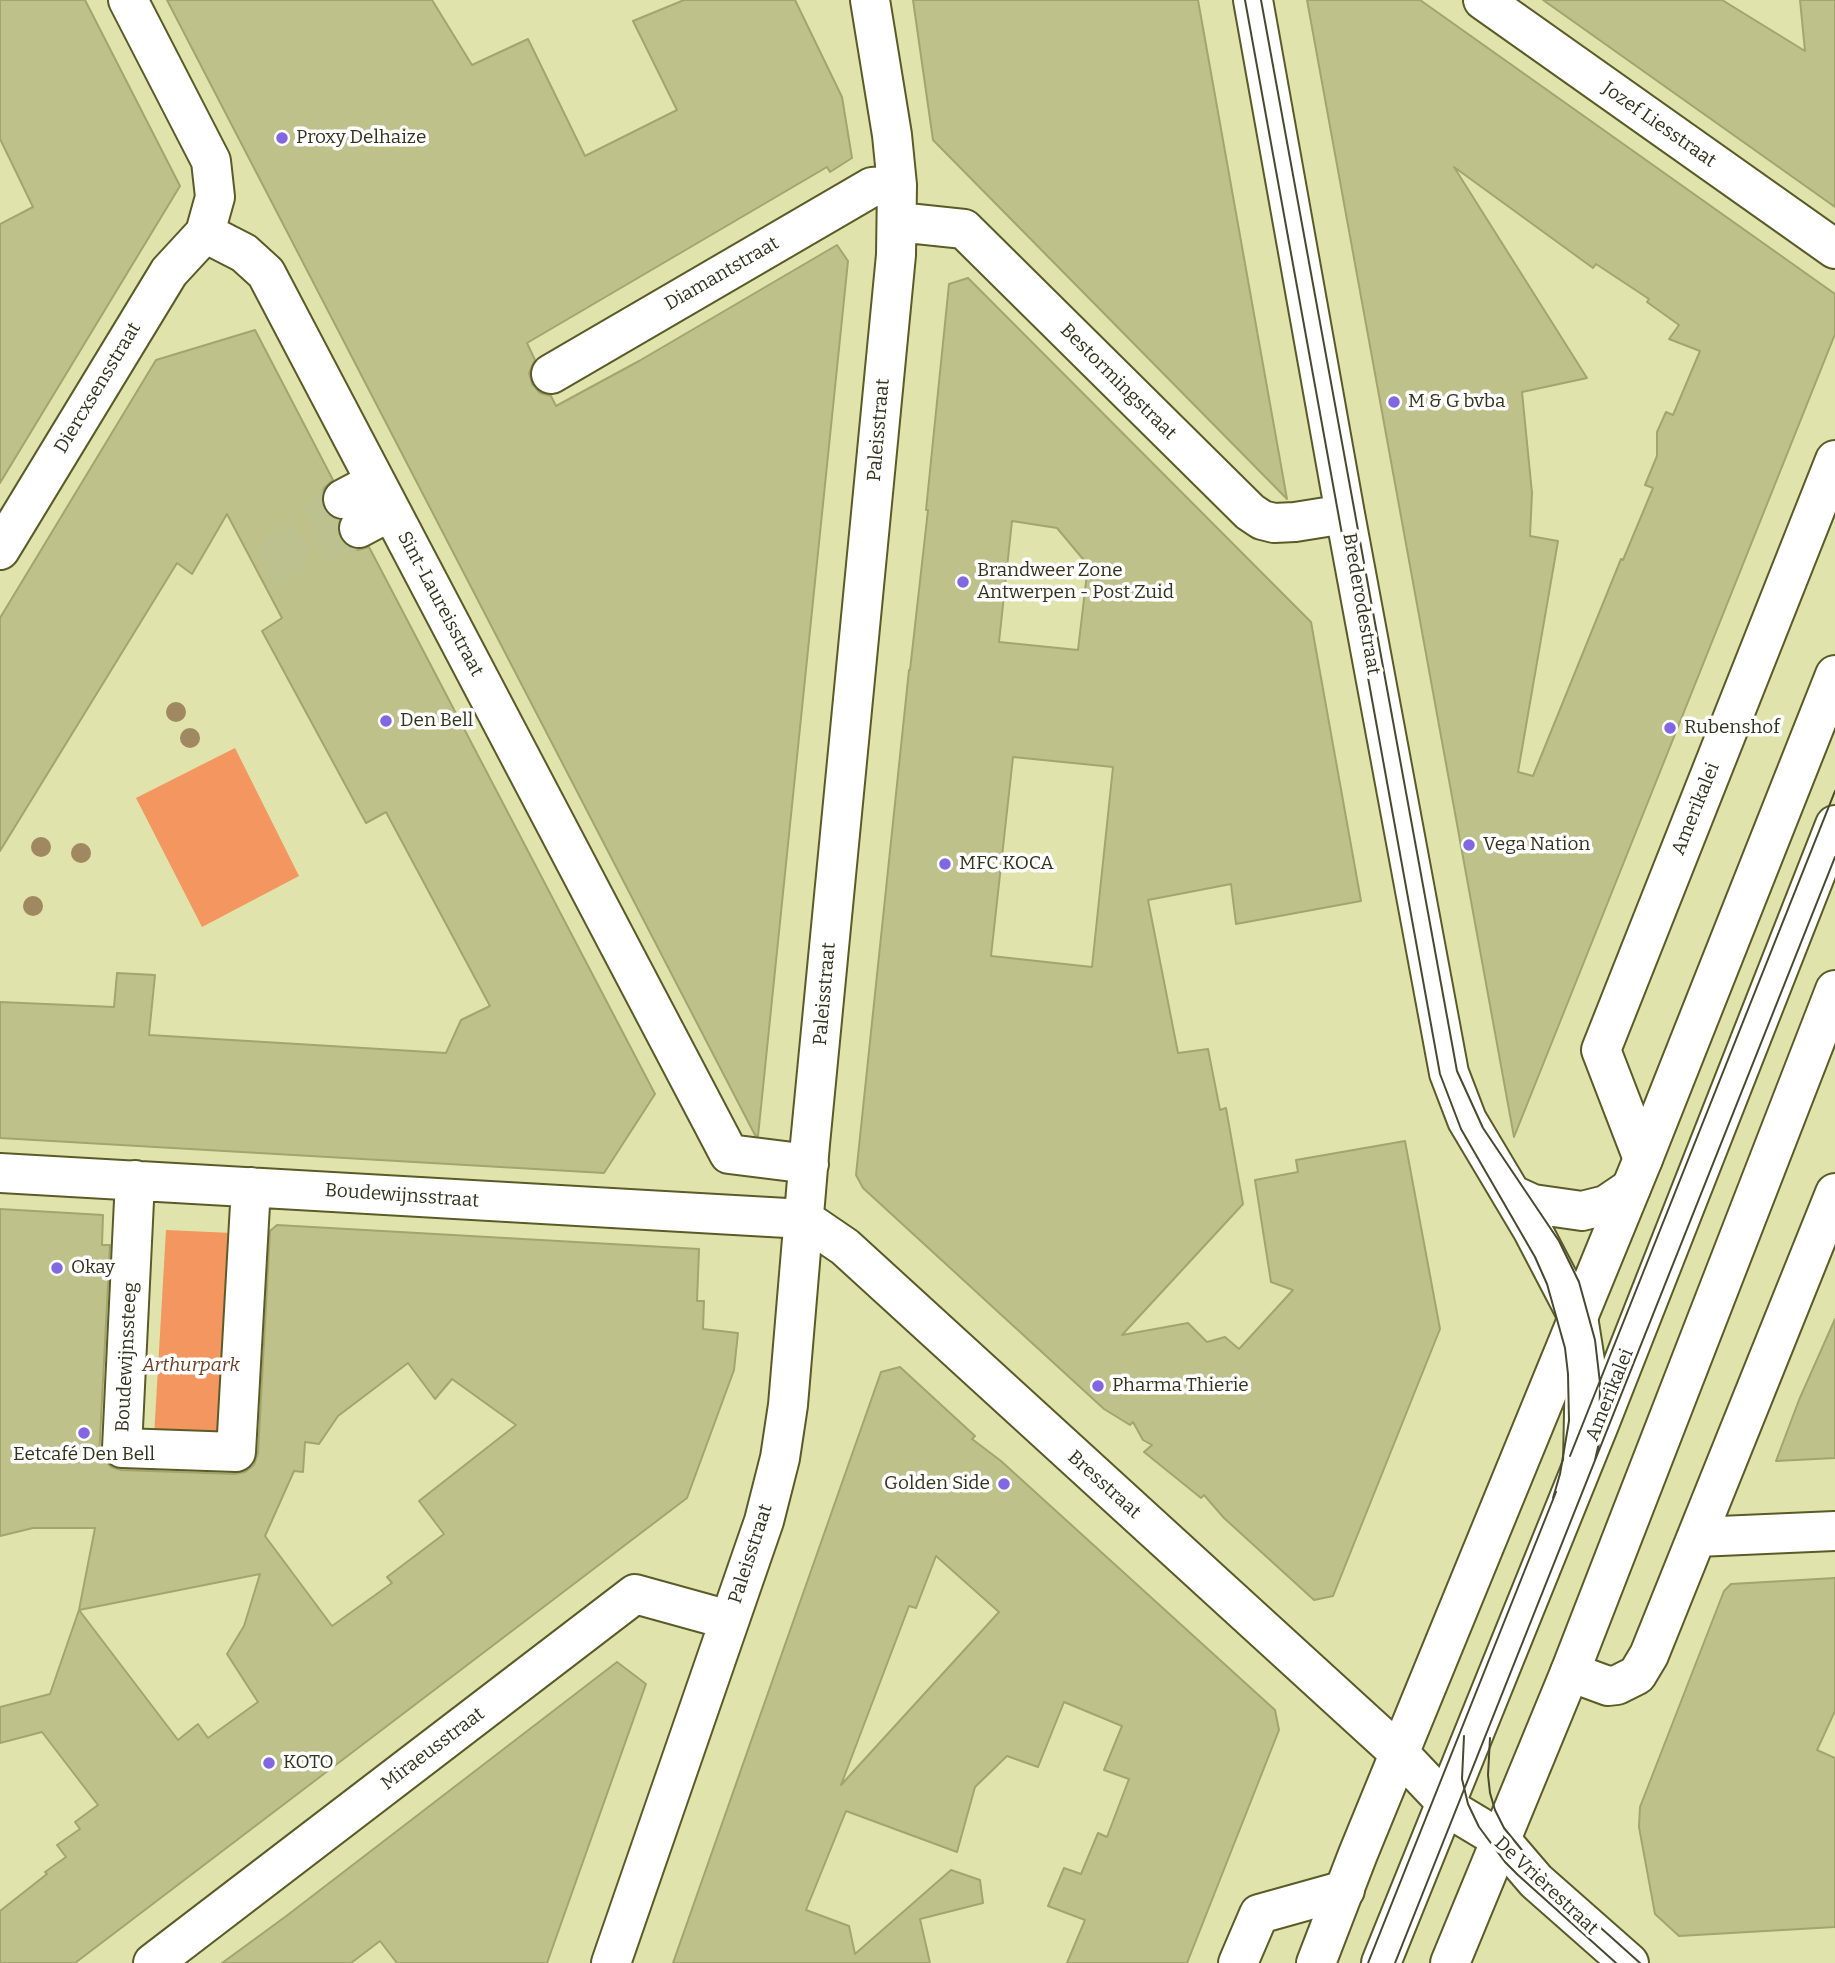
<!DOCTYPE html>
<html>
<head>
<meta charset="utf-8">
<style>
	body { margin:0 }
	canvas { display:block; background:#e0e3ab }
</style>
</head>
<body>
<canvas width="1835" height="1963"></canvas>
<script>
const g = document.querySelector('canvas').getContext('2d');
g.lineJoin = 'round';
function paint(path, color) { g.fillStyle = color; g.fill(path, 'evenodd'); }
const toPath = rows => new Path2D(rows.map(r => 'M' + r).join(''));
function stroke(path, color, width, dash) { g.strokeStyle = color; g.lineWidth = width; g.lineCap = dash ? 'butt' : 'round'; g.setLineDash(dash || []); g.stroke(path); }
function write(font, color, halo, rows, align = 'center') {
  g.font = font + ' Bitter,serif'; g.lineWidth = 7; g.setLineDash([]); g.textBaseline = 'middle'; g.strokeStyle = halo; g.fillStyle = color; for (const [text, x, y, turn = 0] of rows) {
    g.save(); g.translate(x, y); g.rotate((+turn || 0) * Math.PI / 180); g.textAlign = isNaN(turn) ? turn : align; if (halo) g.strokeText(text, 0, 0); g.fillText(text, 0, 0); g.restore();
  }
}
paint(toPath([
	[235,748,299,876,202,927,136,798],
	[166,1230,232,1233,221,1440,154,1437]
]), '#f3965f');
const building = toPath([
	[0,0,85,0,180,186,0,483,0,224,33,207,0,139,0,0],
	[167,0,432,0,472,65,528,39,585,156,677,110,633,21,684,0,795,0,842,97,852,158,830,172,827,167,527,343,535,360,529,373,532,384,540,393,551,396,556,406,639,361,837,245,848,261,758,1136,755,1135,167,0],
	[913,0,1198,0,1287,499,933,140,913,0],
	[1307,0,1420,0,1835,294,1835,334,1514,1137,1307,0],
	[1454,167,1593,268,1596,264,1649,299,1647,302,1679,325,1669,339,1700,351,1673,415,1666,412,1657,432,1657,456,1645,485,1653,488,1623,560,1621,559,1533,776,1518,772,1558,541,1530,536,1532,493,1522,392,1587,378,1454,167],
	[1543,0,1722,0,1805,51,1800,0,1835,0,1835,207,1543,0],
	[968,278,1311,622,1361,901,1236,924,1231,884,1148,900,1178,1053,1208,1049,1220,1110,1226,1108,1243,1204,1122,1335,1188,1323,1207,1342,1225,1337,1239,1349,1293,1290,1271,1282,1255,1180,1298,1172,1296,1160,1405,1141,1440,1329,1333,1596,1314,1600,1224,1518,1204,1495,1201,1498,1144,1452,1152,1445,1143,1440,1133,1422,1130,1425,1104,1409,863,1188,856,1175,909,670,910,670,928,510,926,510,949,284,968,278],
	[1012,521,1057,528,1088,565,1078,650,999,642,1012,521],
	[1013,757,1113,767,1092,967,991,956,1013,757],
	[255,330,333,480,324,488,321,498,323,509,331,517,339,520,337,528,339,538,347,546,358,550,369,547,655,1094,604,1173,0,1138,0,1002,114,1007,117,973,155,975,149,1035,446,1053,461,1020,490,1006,386,812,366,823,262,631,282,618,227,514,192,574,177,563,0,851,0,618,156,360,255,330],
	[0,1209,103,1215,102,1245,110,1245,99,1458,103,1458,111,1467,121,1470,235,1474,245,1472,254,1465,258,1453,270,1231,277,1225,699,1249,697,1301,704,1301,703,1329,738,1333,734,1370,687,1498,75,1963,0,1963,0,1911,47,1874,45,1872,66,1857,57,1845,80,1829,75,1822,98,1805,42,1732,0,1743,0,1707,50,1694,79,1610,95,1528,33,1528,0,1536,0,1209],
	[408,1363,435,1399,452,1379,516,1425,419,1501,444,1534,387,1577,392,1583,332,1626,265,1536,294,1471,303,1472,305,1442,319,1444,338,1416,408,1363],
	[260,1574,244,1626,227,1654,258,1702,208,1738,198,1724,178,1740,79,1610,260,1574],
	[1835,1319,1835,1458,1776,1461,1799,1400,1835,1319],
	[900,1367,975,1436,972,1439,1001,1461,1275,1710,1279,1730,1187,1963,1067,1963,1085,1920,1048,1906,1064,1868,1081,1874,1098,1833,1107,1837,1129,1779,1104,1770,1122,1726,1064,1702,1038,1767,1007,1756,975,1787,957,1852,846,1811,806,1910,849,1926,855,1954,951,1870,980,1880,983,1903,920,1919,930,1963,673,1963,881,1372,900,1367],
	[936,1556,999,1612,841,1785,909,1606,916,1608,936,1556],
	[1835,1578,1835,1711,1817,1750,1835,1758,1835,1927,1679,1936,1655,1914,1639,1827,1640,1807,1724,1591,1731,1584,1835,1578],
	[617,1662,646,1684,547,1963,397,1963,380,1941,351,1963,222,1963,285,1917,617,1662]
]);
paint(building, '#bfc18b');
stroke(building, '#a3a56f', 2);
stroke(toPath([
	[343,499,260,569,359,528]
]), '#bdc08f', 38, [38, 19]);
const minor = toPath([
	[1253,0,1345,514,1449,1073,1467,1120,1532,1229,1578,1317,1585,1361,1583,1464],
	[1483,0,1835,249],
	[898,222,964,229,1250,512,1262,520,1274,523,1295,522,1345,514],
	[205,233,244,253,266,273,729,1154,809,1164],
	[551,374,872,187,897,185],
	[343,499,375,482],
	[359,528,391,511],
	[0,550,169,272,205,233,215,197,211,161,128,0],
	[1643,1159,1601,1050,1835,460],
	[0,1173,804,1219],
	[135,1180,122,1448,236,1452,251,1187],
	[1511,1194,1533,1204,1582,1211,1606,1205,1631,1188],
	[804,1219,845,1247,1400,1754,1455,1812,1500,1839,1536,1881,1629,1963],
	[1697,1537,1835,1531],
	[1570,1672,1608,1686,1617,1685,1637,1675,1649,1655,1835,1193],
	[153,1963,635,1594,729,1620],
	[611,1963,764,1521,780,1458,788,1405,810,1144,896,255,897,185,892,135,870,0],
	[1238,1963,1259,1914,1345,1890],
	[1381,1963,1600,1422,1835,825]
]);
const major = toPath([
	[1316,1963,1358,1854,1643,1159,1835,675],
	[1450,1963,1570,1672,1835,990]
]);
stroke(minor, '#5a5b27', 42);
stroke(major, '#5a5b27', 42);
stroke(minor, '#fff', 38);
stroke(major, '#fff', 38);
stroke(toPath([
	[1245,0,1440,1074,1461,1129,1535,1257,1547,1284,1565,1348,1568,1374,1569,1421,1560,1474,1553,1498],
	[1261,0,1457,1071,1483,1128,1559,1241,1579,1282,1595,1340,1600,1383,1599,1443,1595,1460],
	[1570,1456,1835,791],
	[1464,1736,1462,1779,1468,1804,1479,1827,1505,1862,1518,1875,1616,1963],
	[1490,1738,1488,1775,1490,1793,1495,1810,1504,1828,1544,1877,1640,1963],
	[1368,1963,1556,1492],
	[1395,1963,1835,857]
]), '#48492e', 2);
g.fillStyle = '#a08860';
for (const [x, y] of [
	[176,712],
	[190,738],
	[41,847],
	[81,853],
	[33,906]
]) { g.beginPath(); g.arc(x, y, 10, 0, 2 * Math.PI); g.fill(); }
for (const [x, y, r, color] of [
	[282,138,7,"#8266e2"],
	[1394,402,7,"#8266e2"],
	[963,582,7,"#8266e2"],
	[386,721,7,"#8266e2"],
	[1670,728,7,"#8266e2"],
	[1469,845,7,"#8266e2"],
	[945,864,7,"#8266e2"],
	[57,1268,7,"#8266e2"],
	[1098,1386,7,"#8266e2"],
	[84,1433,7,"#8266e2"],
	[1004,1484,7,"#8266e2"],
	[269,1763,7,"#8266e2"]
]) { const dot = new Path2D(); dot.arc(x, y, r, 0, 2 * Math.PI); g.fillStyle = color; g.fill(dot); stroke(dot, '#fff', 2.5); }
write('19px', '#33341d', '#fff', [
	["Jozef Liesstraat",1659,125,35],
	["Diamantstraat",722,274,-30],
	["Bestormingstraat",1118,382,45],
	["Diercxsensstraat",98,388,-59],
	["Paleisstraat",879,430,-85],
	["Sint-Laureisstraat",440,604,62],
	["Brederodestraat",1361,604,80],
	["Amerikalei",1696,809,-68],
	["Paleisstraat",825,994,-85],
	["Boudewijnsstraat",402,1196,4],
	["Boudewijnssteeg",127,1357,-87],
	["Amerikalei",1610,1395,-68],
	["Bresstraat",1104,1485,42],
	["Paleisstraat",751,1554,-72],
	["Miraeusstraat",433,1749,-37],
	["De Vrièrestraat",1546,1886,43]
]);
write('19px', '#33341d', '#fff', [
	["Proxy Delhaize",296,138],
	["M & G bvba",1408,402],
	["Brandweer Zone",977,571],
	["Antwerpen - Post Zuid",977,593],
	["Den Bell",400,721],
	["Rubenshof",1684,728],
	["Vega Nation",1483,845],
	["MFC KOCA",959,864],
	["Okay",71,1268],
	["Pharma Thierie",1112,1386],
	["Eetcafé Den Bell",84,1455,"center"],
	["Golden Side",990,1484,"right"],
	["KOTO",283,1763]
], 'left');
write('italic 19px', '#6c3e23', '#fff', [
	["Arthurpark",191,1366]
]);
</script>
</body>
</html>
